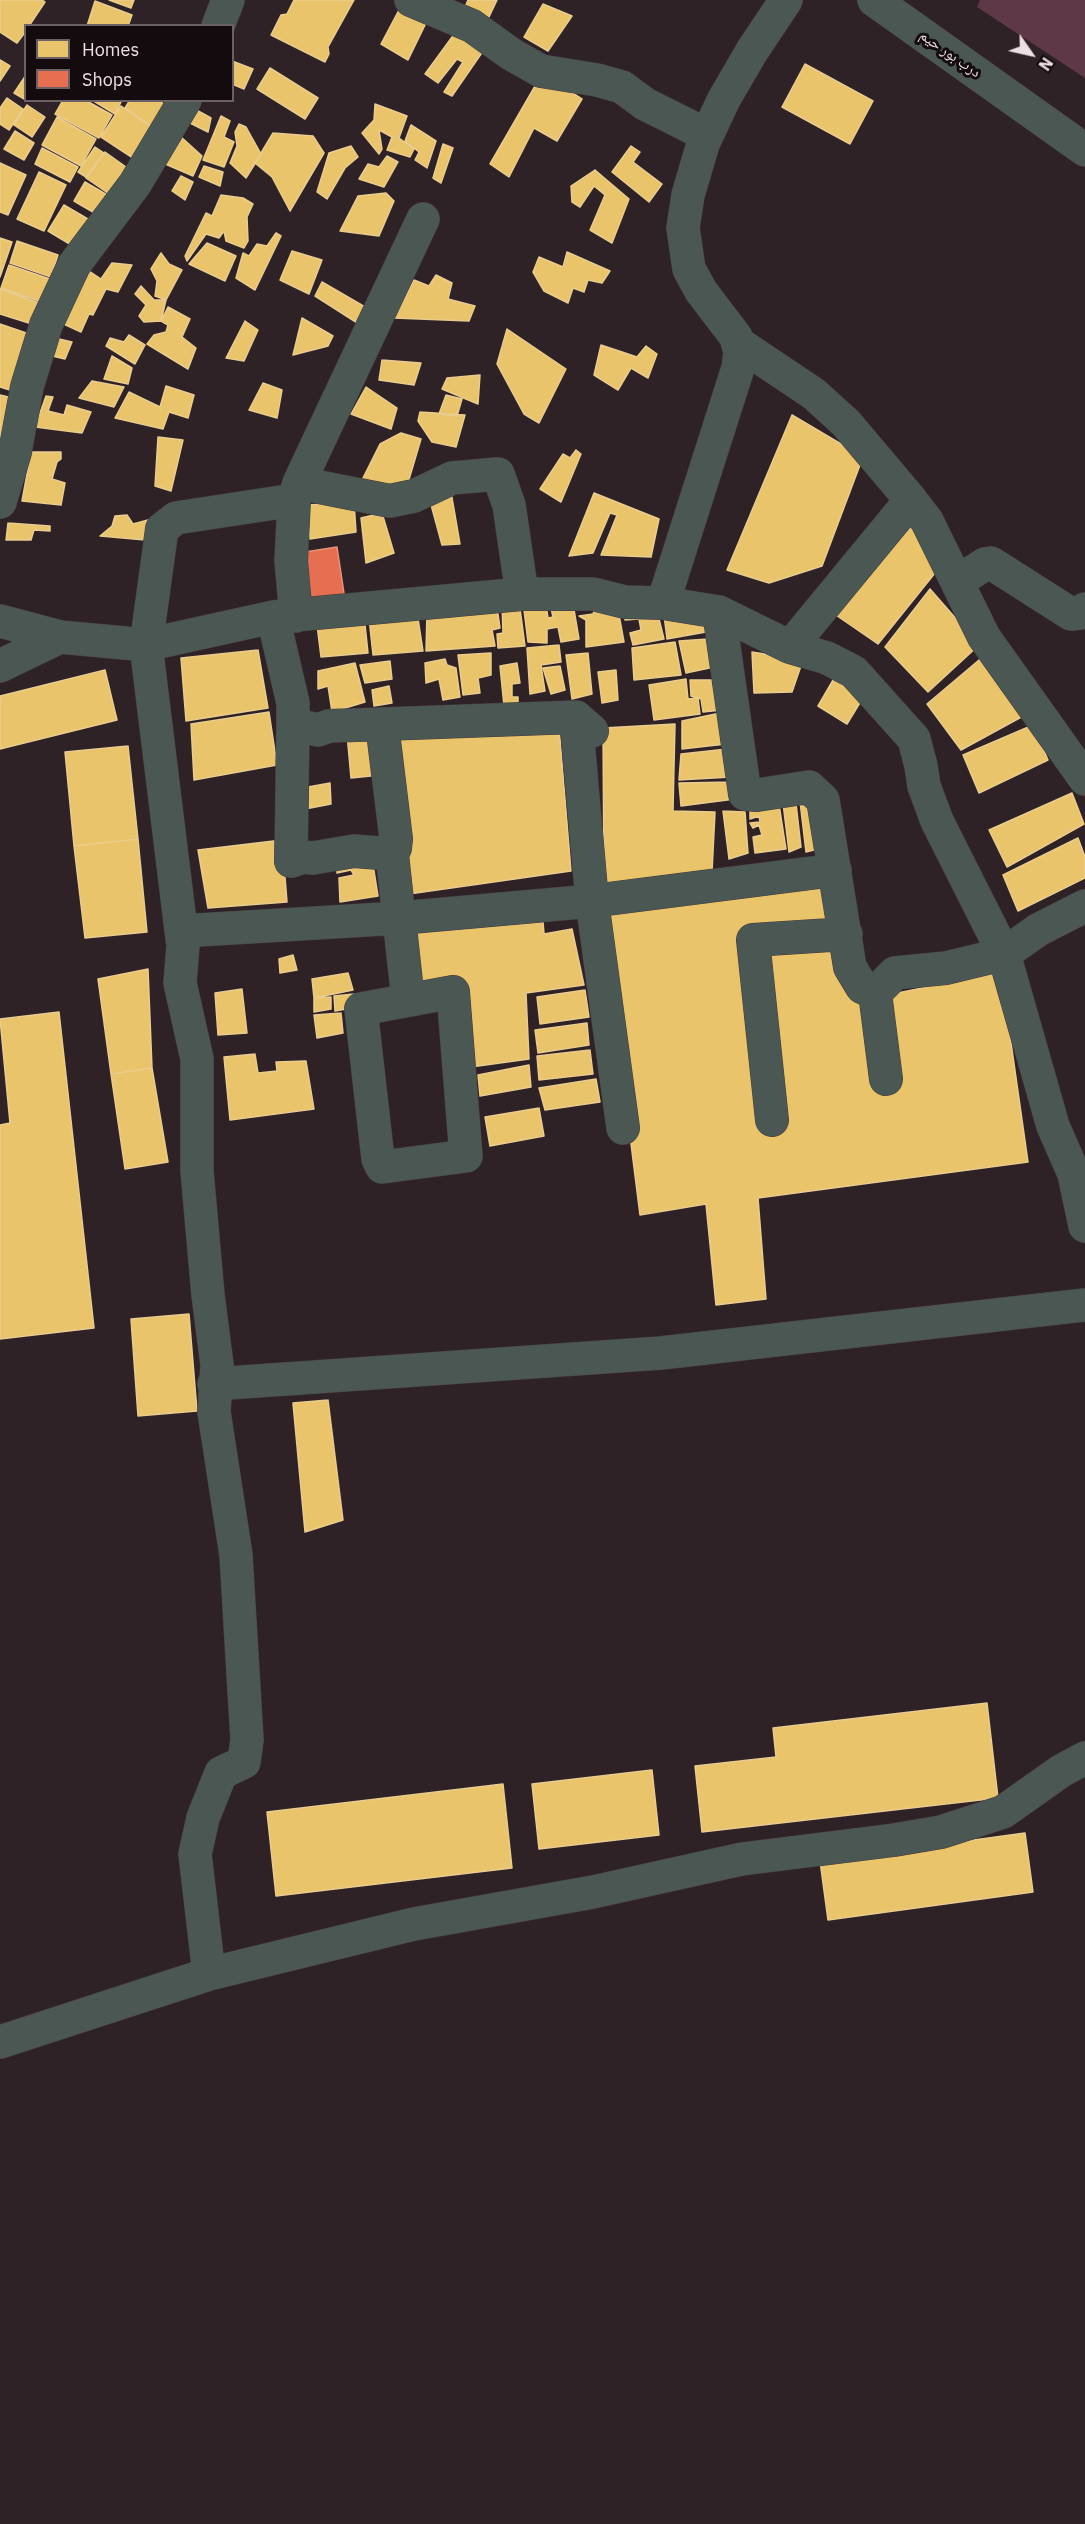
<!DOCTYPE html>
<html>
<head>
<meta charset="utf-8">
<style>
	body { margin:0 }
	#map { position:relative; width:1085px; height:2524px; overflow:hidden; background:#2e2227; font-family:"IBM Plex Sans",sans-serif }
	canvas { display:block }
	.legend { position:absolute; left:24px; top:24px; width:210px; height:78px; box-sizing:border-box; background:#140b0e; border:2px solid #6b6064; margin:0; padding:8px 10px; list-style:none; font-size:18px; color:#eedfe4 }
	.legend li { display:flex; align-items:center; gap:12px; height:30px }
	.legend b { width:30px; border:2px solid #6b6064 }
	.north { position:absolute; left:1001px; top:24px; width:60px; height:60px; -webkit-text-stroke:4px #140b0e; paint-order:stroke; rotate:124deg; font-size:16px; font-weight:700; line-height:24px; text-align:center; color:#eedfe4 }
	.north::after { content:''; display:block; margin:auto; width:21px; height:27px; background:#eedfe4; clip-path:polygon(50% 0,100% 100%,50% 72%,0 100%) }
</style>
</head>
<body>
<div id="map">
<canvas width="1085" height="2524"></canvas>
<ul class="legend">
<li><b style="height:16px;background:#e9c46a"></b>Homes</li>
<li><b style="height:16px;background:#e76f51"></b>Shops</li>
</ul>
<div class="north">N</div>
</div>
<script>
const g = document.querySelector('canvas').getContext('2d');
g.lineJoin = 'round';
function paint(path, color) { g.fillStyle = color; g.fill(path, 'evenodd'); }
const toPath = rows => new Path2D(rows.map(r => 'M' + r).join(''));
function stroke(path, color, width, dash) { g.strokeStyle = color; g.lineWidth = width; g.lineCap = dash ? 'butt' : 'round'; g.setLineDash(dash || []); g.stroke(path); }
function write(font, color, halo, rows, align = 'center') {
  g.font = font + ' "IBM Plex Sans","Noto Naskh Arabic",sans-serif'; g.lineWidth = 6; g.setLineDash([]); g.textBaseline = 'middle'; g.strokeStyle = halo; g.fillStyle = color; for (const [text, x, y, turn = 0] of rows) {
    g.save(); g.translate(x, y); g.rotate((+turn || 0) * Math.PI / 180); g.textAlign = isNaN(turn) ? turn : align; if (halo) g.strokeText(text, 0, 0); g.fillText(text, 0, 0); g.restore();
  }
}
paint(toPath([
	[980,0,1085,0,1085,78,977,7]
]), '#5e3847');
const homes = toPath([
	[0,0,42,0,45,2,29,26,26,26,26,31,17,43,0,32,0,0],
	[109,0,134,0,131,8,109,0],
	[294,0,354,0,328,47,329,54,325,62,271,35,281,15,287,14,294,0],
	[468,0,497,0,489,17,465,7,468,0],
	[95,1,132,15,128,26,87,26,95,1],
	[543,4,572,16,548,51,524,37,543,4],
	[399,10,426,23,408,60,381,44,399,10],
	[455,33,490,41,452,96,444,92,463,62,457,59,438,83,425,74,455,33],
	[0,60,10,66,0,81,0,60],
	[232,61,253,69,244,89,232,84,232,61],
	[805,64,873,101,850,144,782,107,805,64],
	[270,68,318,98,305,119,257,89,270,68],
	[542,74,582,99,557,141,534,128,509,177,490,164,542,74],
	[26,75,26,100,14,93,26,75],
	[7,98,23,109,9,130,0,124,0,108,7,98],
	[63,100,85,100,112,115,99,138,55,114,63,100],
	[92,100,122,100,115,114,92,100],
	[130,100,158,100,174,111,160,132,125,108,130,100],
	[375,104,407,116,399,138,414,149,410,157,387,150,392,137,379,130,382,149,379,154,362,133,374,120,375,104],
	[27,105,45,117,32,137,14,125,27,105],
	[121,106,159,132,139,162,101,137,121,106],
	[191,107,211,118,208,132,186,121,191,107],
	[221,116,230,121,224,137,234,142,224,167,203,160,221,116],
	[57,117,96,139,81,166,42,145,57,117],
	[239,124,246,127,261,154,246,178,230,163,237,146,235,132,239,124],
	[411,125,436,141,427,168,415,160,419,152,405,141,411,125],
	[15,131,34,143,24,160,4,149,15,131],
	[273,133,313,136,324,153,290,211,272,177,255,163,273,133],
	[180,136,202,156,193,176,163,163,180,136],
	[443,144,453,148,441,183,433,178,443,144],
	[351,146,358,157,345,168,327,199,317,192,329,153,351,146],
	[631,146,640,152,633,162,662,184,649,202,612,172,631,146],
	[95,147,104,153,86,177,78,172,95,147],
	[42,148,78,167,70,182,35,164,42,148],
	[105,152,133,172,115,198,86,178,105,152],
	[387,156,398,162,384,187,359,179,368,164,379,167,387,156],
	[0,163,26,175,8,215,0,212,0,163],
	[204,166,223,172,220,186,199,177,204,166],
	[595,170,629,199,612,243,590,230,605,195,594,186,580,207,572,202,571,186,595,170],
	[39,172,66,185,44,231,17,219,39,172],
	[181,176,193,182,185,200,172,191,181,176],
	[85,182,109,196,98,215,74,201,85,182],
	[386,193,394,201,379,236,340,231,358,196,386,193],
	[221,195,243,198,253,204,247,217,248,241,244,248,226,241,224,231,219,238,206,234,187,261,185,256,206,213,212,216,221,195],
	[64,205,93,222,78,249,48,231,64,205],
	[276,233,281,236,255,290,236,278,243,253,249,256,257,244,267,246,276,233],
	[0,238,12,242,0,277,0,238],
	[17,241,58,255,51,277,10,263,17,241],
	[207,243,236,256,225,281,189,264,207,243],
	[292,251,322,260,309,294,280,280,292,251],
	[567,252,610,271,602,283,588,280,584,292,573,288,568,303,544,291,533,272,539,257,563,267,567,252],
	[161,253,169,264,182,270,166,300,155,296,157,281,151,269,161,253],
	[112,263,132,265,118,292,106,289,93,315,89,314,81,332,57,321,83,267,101,279,112,263],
	[9,265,50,279,42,302,1,288,9,265],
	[436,275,452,283,448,299,475,306,469,321,394,318,414,280,429,286,436,275],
	[322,282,372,311,362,326,315,296,322,282],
	[141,286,154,300,166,300,161,321,144,322,139,316,146,305,135,294,141,286],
	[0,289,42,304,35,325,0,314,0,289],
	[168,307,190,319,182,337,196,348,188,369,147,344,154,335,166,332,168,325,161,321,168,307],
	[302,318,333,336,328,346,293,355,302,318],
	[245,321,258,330,244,361,226,358,245,321],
	[0,324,35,336,16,392,0,387,0,324],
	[507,329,566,369,539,423,524,414,497,364,507,329],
	[129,335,145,345,135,364,106,346,110,338,124,342,129,335],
	[55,338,72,342,65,359,48,355,55,338],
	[601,345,637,357,646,346,657,354,648,378,631,368,618,390,594,375,601,345],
	[112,356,132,368,128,384,104,379,112,356],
	[382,360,421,363,414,385,379,380,382,360],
	[480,375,478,404,442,389,447,378,480,375],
	[92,381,124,387,114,407,79,398,92,381],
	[263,383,282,390,277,418,249,410,263,383],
	[166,386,194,395,188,418,169,412,163,429,115,418,129,392,160,407,166,386],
	[366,387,397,408,391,429,351,414,366,387],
	[0,395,17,399,0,469,0,395],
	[446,395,462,399,457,416,439,414,446,395],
	[46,396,53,397,48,411,64,415,67,405,91,412,82,433,35,427,46,396],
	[420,412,465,415,456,447,432,442,418,421,420,412],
	[792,415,863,457,822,566,769,583,727,570,792,415],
	[401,433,421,439,405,493,357,490,380,444,401,433],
	[158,437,183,440,171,491,155,486,158,437],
	[576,450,581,454,561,502,540,489,563,454,570,458,576,450],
	[31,452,61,452,61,459,57,462,52,479,65,483,61,505,22,501,31,452],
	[451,492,460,544,442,545,430,501,451,492],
	[594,493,659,519,651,557,601,555,617,515,610,513,593,553,569,556,594,493],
	[354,502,356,532,310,539,308,505,354,502],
	[382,513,394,553,366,563,361,518,382,513],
	[127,515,133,524,148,520,145,540,100,536,112,526,115,516,127,515],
	[915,520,939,568,878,644,830,611,915,520],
	[8,523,50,526,50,531,34,530,31,540,6,540,8,523],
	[930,589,979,645,928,692,885,647,930,589],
	[545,598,548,618,553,617,549,599,572,598,579,639,561,642,558,627,547,629,547,643,528,642,523,602,545,598],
	[496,600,500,628,492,630,495,646,426,651,427,612,496,600],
	[519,601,525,646,498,648,497,634,503,633,502,604,519,601],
	[617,604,624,642,586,647,586,620,579,616,593,614,595,608,617,604],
	[626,605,656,607,664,639,633,645,630,633,641,630,639,619,625,620,626,605],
	[663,607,703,613,706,632,667,639,663,607],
	[417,612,423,651,373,655,369,618,417,612],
	[364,615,368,653,321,657,316,617,364,615],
	[708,639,719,666,686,673,679,641,708,639],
	[675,642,681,675,634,680,632,648,675,642],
	[559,645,561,662,541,665,545,691,530,694,527,648,559,645],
	[258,650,268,708,186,721,181,658,258,650],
	[752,652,803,660,792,692,754,693,752,652],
	[491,653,491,675,478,678,480,693,463,695,458,655,491,653],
	[588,653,592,694,572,699,566,655,588,653],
	[985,655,1025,715,961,750,927,704,985,655],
	[445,659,447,665,456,668,460,697,443,700,439,679,426,683,425,663,445,659],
	[390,661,392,679,365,683,360,665,390,661],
	[355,663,365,702,332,712,328,686,318,689,318,671,355,663],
	[517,663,520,683,512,684,512,697,518,697,518,702,504,706,500,666,517,663],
	[560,666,565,690,551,694,543,668,560,666],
	[105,670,117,720,0,749,0,696,105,670],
	[616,670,618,700,602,703,598,672,616,670],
	[836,675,864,696,847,724,818,706,836,675],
	[686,679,688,699,698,698,700,714,654,720,649,685,686,679],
	[690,680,715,680,722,710,703,712,701,699,691,696,690,680],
	[389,686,392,703,374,706,372,690,389,686],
	[269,712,277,765,194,780,191,724,269,712],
	[725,712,726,744,682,749,682,721,725,712],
	[675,724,673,811,715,812,712,872,604,886,603,728,675,724],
	[1033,725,1048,760,979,793,963,755,1033,725],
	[559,727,571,871,409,894,391,734,559,727],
	[378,732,381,775,351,778,347,734,378,732],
	[128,746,138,839,74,846,65,752,128,746],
	[727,749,731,777,679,780,681,754,727,749],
	[732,782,735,799,681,806,679,783,732,782],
	[330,783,331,804,300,810,308,787,330,783],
	[799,793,813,804,818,849,806,852,799,793],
	[1072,793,1084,824,1007,867,989,830,1072,793],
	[782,795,795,795,801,847,789,852,782,795],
	[778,798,786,849,755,853,753,837,762,835,759,825,753,828,750,823,760,822,759,816,750,819,750,811,758,810,778,798],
	[723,811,745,812,748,853,729,859,723,811],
	[1078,838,1085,857,1085,878,1018,911,1003,875,1078,838],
	[138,839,147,932,85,938,74,846,138,839],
	[282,840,287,902,208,908,198,850,282,840],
	[372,858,378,896,340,902,339,878,354,875,351,870,337,873,337,859,372,858],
	[832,876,840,928,749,934,841,939,868,999,1001,972,1028,1162,758,1198,766,1299,716,1305,706,1204,640,1215,601,906,832,876],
	[543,922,544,934,572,929,584,985,526,993,529,1059,471,1067,465,984,415,989,413,933,543,922],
	[293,955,297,970,280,973,279,959,293,955],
	[148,969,152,1068,111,1074,98,979,148,969],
	[348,973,353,990,314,998,312,979,348,973],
	[242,989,247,1033,218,1035,215,993,242,989],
	[585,990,589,1017,540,1024,537,997,585,990],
	[354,994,357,1007,335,1011,334,996,354,994],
	[331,997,331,1009,314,1012,314,998,331,997],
	[59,1012,94,1328,0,1339,0,1125,10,1123,0,1019,59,1012],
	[341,1013,343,1033,317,1038,314,1015,341,1013],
	[587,1023,589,1045,538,1053,535,1030,587,1023],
	[590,1050,593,1074,539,1080,537,1056,590,1050],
	[255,1054,258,1073,277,1071,276,1062,306,1061,314,1109,230,1120,224,1057,255,1054],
	[529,1065,531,1087,480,1096,478,1075,529,1065],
	[152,1068,168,1162,125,1169,111,1074,152,1068],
	[596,1079,600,1102,545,1110,539,1088,596,1079],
	[539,1108,544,1136,490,1146,485,1117,539,1108],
	[189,1314,197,1411,138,1416,131,1319,189,1314],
	[328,1400,343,1520,305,1532,293,1403,328,1400],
	[987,1703,998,1798,702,1832,695,1766,776,1757,773,1728,987,1703],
	[652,1770,659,1835,539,1849,532,1784,652,1770],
	[503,1784,512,1868,276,1896,267,1812,503,1784],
	[1025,1833,1033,1892,828,1920,820,1861,1025,1833]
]);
paint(homes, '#e9c46a');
stroke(homes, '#eacc8f', 1.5);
const shops = toPath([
	[337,547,345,600,300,607,292,554,337,547]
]);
paint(shops, '#e76f51');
stroke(shops, '#e9917d', 1.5);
const minor = toPath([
	[411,0,472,26,511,54,541,71,597,80,622,87,645,104,707,135],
	[874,0,1085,150],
	[218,26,228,0],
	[738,343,814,394,846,423,911,500,927,521,984,637,1085,779],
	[299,483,423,219],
	[294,500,291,561,296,616],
	[0,502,15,452,27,387,46,325,74,265,135,184,185,100],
	[957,582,985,564,991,563,1071,614,1080,613,1085,609],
	[663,603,738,368,740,352,736,337,701,291,689,269,683,228,688,195,703,144,724,99,752,51,786,0],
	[719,612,745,794,757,795,809,787,823,800,850,967,862,987,875,993,895,973,946,968,1004,954,1038,930,1085,906],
	[273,617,293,703,293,724],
	[0,621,60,637,146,645,273,617,522,594,593,594,625,602,663,603,719,612,790,647,827,658,854,672,914,739,921,766,924,786,937,821,1004,954,1053,1126,1074,1174,1085,1226],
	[790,647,911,500],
	[0,666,60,637],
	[382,724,396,839,395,848,392,854,354,851,313,858,303,857,291,861,293,724,318,730,329,726,576,717],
	[592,731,576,717,592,901,623,1128],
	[392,854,408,1000],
	[181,931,400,918,592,901,835,870],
	[453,992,466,1156,382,1167,378,1159,361,1009,453,992],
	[875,993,886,1079],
	[772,1120,753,940,846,934],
	[214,1384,661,1353,1085,1305],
	[209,1974,195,1854,203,1818,221,1773,244,1762,247,1740,236,1555,214,1412,217,1365,208,1295,197,1171,197,1059,180,983,183,946,146,645,162,529,176,518,294,500,299,483,390,501,414,496,452,478,498,474,509,505,522,594],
	[0,2042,209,1974,414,1924,593,1892,742,1859,894,1840,941,1832,1003,1812,1061,1771,1085,1758]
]);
stroke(minor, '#483d41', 34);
stroke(minor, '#4b5752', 33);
write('15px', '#eedfe4', '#140b0e', [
	["درب بور حيم",950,54,35]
]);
</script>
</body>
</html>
